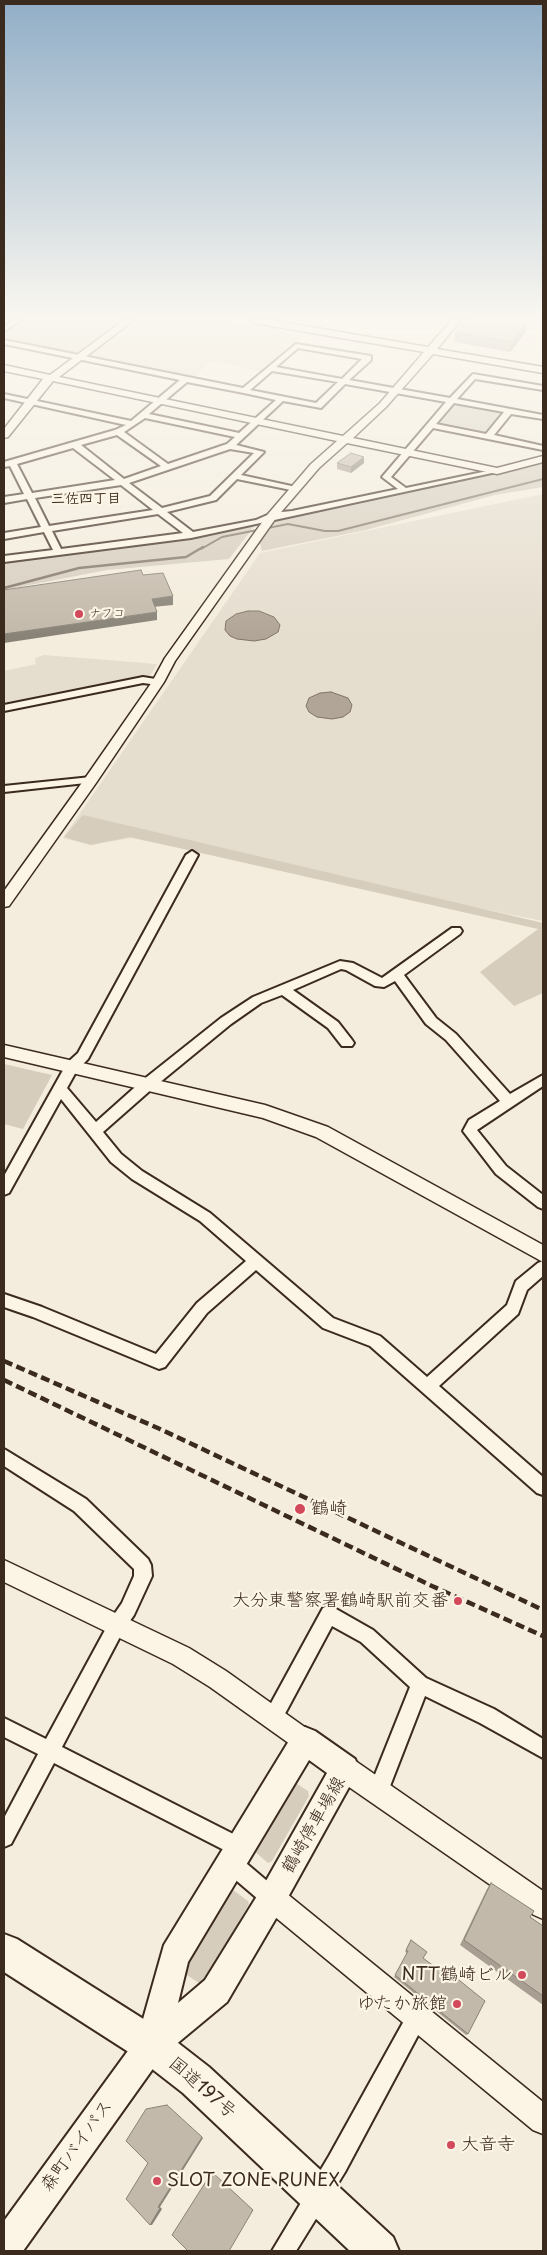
<!DOCTYPE html>
<html>
<head>
<meta charset="utf-8">
<style>
	body { margin:0 }
	#map { position:relative; width:547px; height:2255px; overflow:hidden; background:#f4eddd; font-family:"Playpen Sans",sans-serif }
	canvas { display:block }
	.frame { position:absolute; inset:0; border:5px solid #3b2a1e; pointer-events:none }
</style>
</head>
<body>
<div id="map">
<canvas width="547" height="2255"></canvas>
<div class="frame"></div>
</div>
<script>
const g = document.querySelector('canvas').getContext('2d');
g.lineJoin = 'round';
function paint(path, color) { g.fillStyle = color; g.fill(path, 'evenodd'); }
const toPath = rows => new Path2D(rows.map(r => 'M' + r).join(''));
function stroke(path, color, width, dash) { g.strokeStyle = color; g.lineWidth = width; g.lineCap = dash ? 'butt' : 'round'; g.setLineDash(dash || []); g.stroke(path); }
function write(font, color, halo, rows, align = 'center') {
  g.font = font + ' "Playpen Sans","Klee One",sans-serif'; g.lineWidth = 4.5; g.setLineDash([]); g.textBaseline = 'middle'; g.strokeStyle = halo; g.fillStyle = color; for (const [text, x, y, turn = 0] of rows) {
    g.save(); g.translate(x, y); g.rotate((+turn || 0) * Math.PI / 180); g.textAlign = isNaN(turn) ? turn : align; if (halo) g.strokeText(text, 0, 0); g.fillText(text, 0, 0); g.restore();
  }
}
paint(toPath([
	[136,320,222,320,305,335,263,372,211,361,192,379,86,357],
	[543,494,543,921,131,838,90,845,63,838,260,553],
	[44,655,157,664,150,676,4,706,4,671,36,664,35,658]
]), '#e5ddce');
paint(toPath([
	[21,320,123,320,75,355,4,340,4,332],
	[459,403,504,411,505,413,488,434,485,435,439,425,437,423,455,404],
	[543,462,543,487,495,495,366,530,262,551,260,543,278,518,350,506],
	[256,524,229,559,107,570,4,590,4,560,167,542],
	[83,815,543,923,543,993,514,1006,480,972,538,929,130,837,91,845,64,837],
	[4,1064,52,1075,23,1129,4,1124],
	[294,1782,308,1791,309,1796,272,1861,268,1863,253,1850],
	[233,1890,248,1901,249,1904,203,1984,199,1983,184,1973,185,1965,229,1891]
]), '#d6cdbd');
const water = toPath([
	[248,611,259,611,274,617,280,625,278,632,266,639,254,641,237,639,230,636,225,630,226,621,236,614,248,611],
	[331,692,348,698,352,705,350,712,343,717,332,719,317,717,309,712,306,706,309,698,320,693,331,692]
]);
paint(water, '#b0a596');
stroke(water, '#817466', 1);
stroke(toPath([
	[201,549,222,537,288,524,325,531,338,531,543,479]
]), '#817466', 2);
stroke(toPath([
	[4,588,79,568,186,557,203,547]
]), '#817466', 2.5);
const minor = toPath([
	[13,320,21,320,4,331,4,326,13,320],
	[4,340,243,388,296,344,371,356,371,360,349,380,450,398,473,374,543,386,543,390,475,379,457,399,543,415,543,419,511,414,494,435,543,446,543,450,433,428,391,477,406,488,497,469,501,471,191,538,4,562,4,556,53,550,44,532,4,539,4,533,41,527,27,499,4,503,4,497,24,494,10,466,4,467,4,462,115,430,126,425,4,398,4,394,131,421,180,380,4,344,4,340],
	[298,348,362,359,342,379,276,367,298,348],
	[272,371,338,382,316,403,250,390,272,371],
	[187,382,244,393,276,400,239,433,149,414,187,382],
	[345,384,446,402,382,477,398,489,292,511,272,513,256,520,193,532,167,512,216,500,237,479,296,491,296,487,241,475,264,452,236,445,283,401,321,408,345,384],
	[454,403,504,412,486,434,436,424,454,403],
	[145,418,235,437,227,444,168,464,124,432,145,418],
	[117,435,161,466,124,479,81,445,117,435],
	[73,448,115,480,32,493,17,464,73,448],
	[230,449,254,453,210,496,162,508,129,483,230,449],
	[121,485,153,510,49,526,35,498,121,485],
	[158,514,183,533,61,549,52,531,158,514],
	[143,677,162,680,163,682,158,685,143,683,4,711,4,705,143,677],
	[91,777,96,780,95,782,4,792,4,786,91,777],
	[192,851,198,855,88,1059,77,1070,67,1088,96,1122,143,1080,221,1018,253,997,340,961,353,963,382,978,452,928,460,928,462,931,460,934,404,975,436,1018,456,1034,510,1094,543,1075,543,1086,477,1130,506,1166,543,1195,543,1209,538,1207,496,1174,463,1131,469,1120,500,1101,446,1040,426,1024,395,981,384,987,375,986,346,970,341,969,293,990,338,1022,352,1040,354,1043,352,1046,342,1046,328,1028,282,995,261,1003,231,1024,153,1088,103,1132,121,1154,142,1171,210,1213,333,1318,380,1336,427,1377,507,1305,516,1281,538,1263,543,1261,543,1276,527,1290,518,1314,439,1386,543,1477,543,1495,537,1493,370,1346,323,1328,256,1270,207,1313,165,1367,159,1369,33,1317,4,1307,4,1294,42,1307,156,1354,197,1303,246,1261,200,1221,132,1179,111,1162,61,1099,9,1193,4,1195,4,1176,67,1063,78,1053,186,855,192,851],
	[4,1449,86,1499,148,1559,151,1565,152,1576,134,1615,123,1631,62,1747,247,1841,250,1848,247,1855,240,1858,279,1891,282,1898,279,1905,272,1908,265,1905,224,1870,221,1863,224,1856,230,1853,54,1763,11,1844,4,1847,4,1818,38,1754,4,1737,4,1718,46,1739,111,1619,122,1603,134,1576,134,1569,74,1511,4,1466,4,1449],
	[329,1605,373,1630,426,1678,494,1709,543,1739,543,1758,480,1723,425,1696,385,1799,378,1802,371,1799,368,1792,410,1687,361,1642,332,1626,280,1723,273,1725,266,1723,264,1716,323,1608,329,1605],
	[417,2006,424,2010,428,2017,424,2024,345,2172,296,2251,272,2251,329,2156,410,2010,417,2006]
]);
const tertiary = toPath([
	[124,320,134,320,59,377,343,436,380,403,424,352,253,323,249,320,270,320,428,347,452,320,461,320,437,349,543,367,543,373,433,354,386,407,353,438,497,468,543,456,543,462,497,474,347,443,319,468,276,518,175,661,164,682,96,783,9,906,4,907,4,891,86,777,152,682,165,658,268,514,311,464,337,441,53,381,8,437,4,438,4,429,43,379,4,371,4,365,50,375,124,320],
	[4,1045,265,1105,328,1127,543,1245,543,1262,316,1137,263,1118,4,1057,4,1045],
	[4,1560,189,1648,226,1671,313,1733,317,1741,313,1749,305,1753,297,1749,210,1687,173,1664,4,1582,4,1560],
	[345,1757,354,1760,543,1891,543,1919,534,1915,336,1778,333,1769,336,1760,345,1757],
	[272,1885,281,1889,543,2102,543,2134,533,2130,263,1907,259,1898,263,1889,272,1885]
]);
const secondary = toPath([
	[305,1727,315,1731,355,1759,359,1769,282,1908,227,2002,162,2056,23,2251,4,2251,4,2221,138,2037,164,1945,295,1731,305,1727],
	[309,1760,327,1773,262,1888,205,1980,178,2003,188,1962,309,1760]
]);
const trunk = toPath([
	[4,1934,17,1939,164,2032,209,2067,393,2237,399,2251,350,2251,183,2093,138,2058,4,1972,4,1934]
]);
stroke(minor, '#3b2a1e', 4);
stroke(tertiary, '#3b2a1e', 3);
stroke(secondary, '#3b2a1e', 4);
stroke(trunk, '#3b2a1e', 4);
paint(minor, '#fcf5e5');
paint(tertiary, '#fcf5e5');
paint(secondary, '#fcf5e5');
paint(trunk, '#fcf5e5');
stroke(toPath([
	[4,1361,160,1429,543,1610],
	[4,1380,432,1586,543,1636]
]), '#3b2a1e', 4.5, [9, 4.5]);
paint(toPath([
	[455,332,526,332,510,352,454,342],
	[364,457,364,463,351,473,337,469,337,463],
	[491,1883,530,1917,543,1926,543,2005,460,1945,487,1889],
	[411,1940,423,1958,468,2034,466,2035,394,1977,407,1953,405,1952]
]), '#a89f92');
paint(toPath([
	[527,322,526,332,510,352,512,342],
	[364,457,364,463,351,473,351,467],
	[173,596,173,605,152,607,152,599],
	[157,612,157,620,4,643,4,634],
	[202,2137,203,2138,160,2207,162,2209,152,2225,150,2225,158,2207]
]), '#888277');
const building = toPath([
	[466,320,514,320,527,322,512,342,455,332,466,320],
	[351,453,364,457,351,467,337,463,351,453],
	[141,570,143,575,163,573,173,596,152,599,157,612,4,634,4,590,141,570],
	[491,1883,534,1911,530,1917,543,1926,543,1996,464,1940,491,1883],
	[411,1940,427,1952,423,1958,447,1976,449,1972,485,2001,468,2034,395,1975,408,1951,406,1950,411,1940],
	[167,2105,202,2137,158,2207,160,2208,150,2225,126,2199,148,2163,126,2141,146,2109,167,2105],
	[212,2172,253,2210,229,2251,188,2251,172,2235,212,2172]
]);
paint(building, '#c3b9aa');
stroke(building, '#888277', 1);
const sky = g.createLinearGradient(0, 0, 0, 636);
sky.addColorStop(0, '#91aec7');
sky.addColorStop(0.5, '#faf7f0');
sky.addColorStop(1, '#faf7f000');
g.fillStyle = sky;
g.fillRect(0, 0, 547, 636);
for (const [x, y, r, color] of [
	[79,614,5,"#d1495b"],
	[300,1509,6,"#d1495b"],
	[458,1601,5,"#d1495b"],
	[522,1975,5,"#d1495b"],
	[457,2004,5,"#d1495b"],
	[451,2145,5,"#d1495b"],
	[157,2181,5,"#d1495b"]
]) { const dot = new Path2D(); dot.arc(x, y, r, 0, 2 * Math.PI); g.fillStyle = color; g.fill(dot); stroke(dot, '#fcf5e5', 2); }
write('12px', '#3b2a1e', '#fcf5e5', [
	["ナフコ",89,614]
], 'left');
write('bold 14px', '#3b2a1e', '#fcf5e5', [
	["三佐四丁目",86,499]
]);
write('18px', '#3b2a1e', '#fcf5e5', [
	["鶴崎",311,1509],
	["大分東警察署鶴崎駅前交番",448,1601,"right"],
	["NTT鶴崎ビル",512,1975,"right"],
	["ゆたか旅館",447,2004,"right"],
	["大音寺",461,2145],
	["SLOT ZONE RUNEX",167,2181]
], 'left');
write('18px', '#3b2a1e', '#fcf5e5', [
	["鶴崎停車場線",314,1825,-60],
	["国道197号",202,2088,41],
	["森町バイパス",77,2146,-54]
]);
</script>
</body>
</html>
